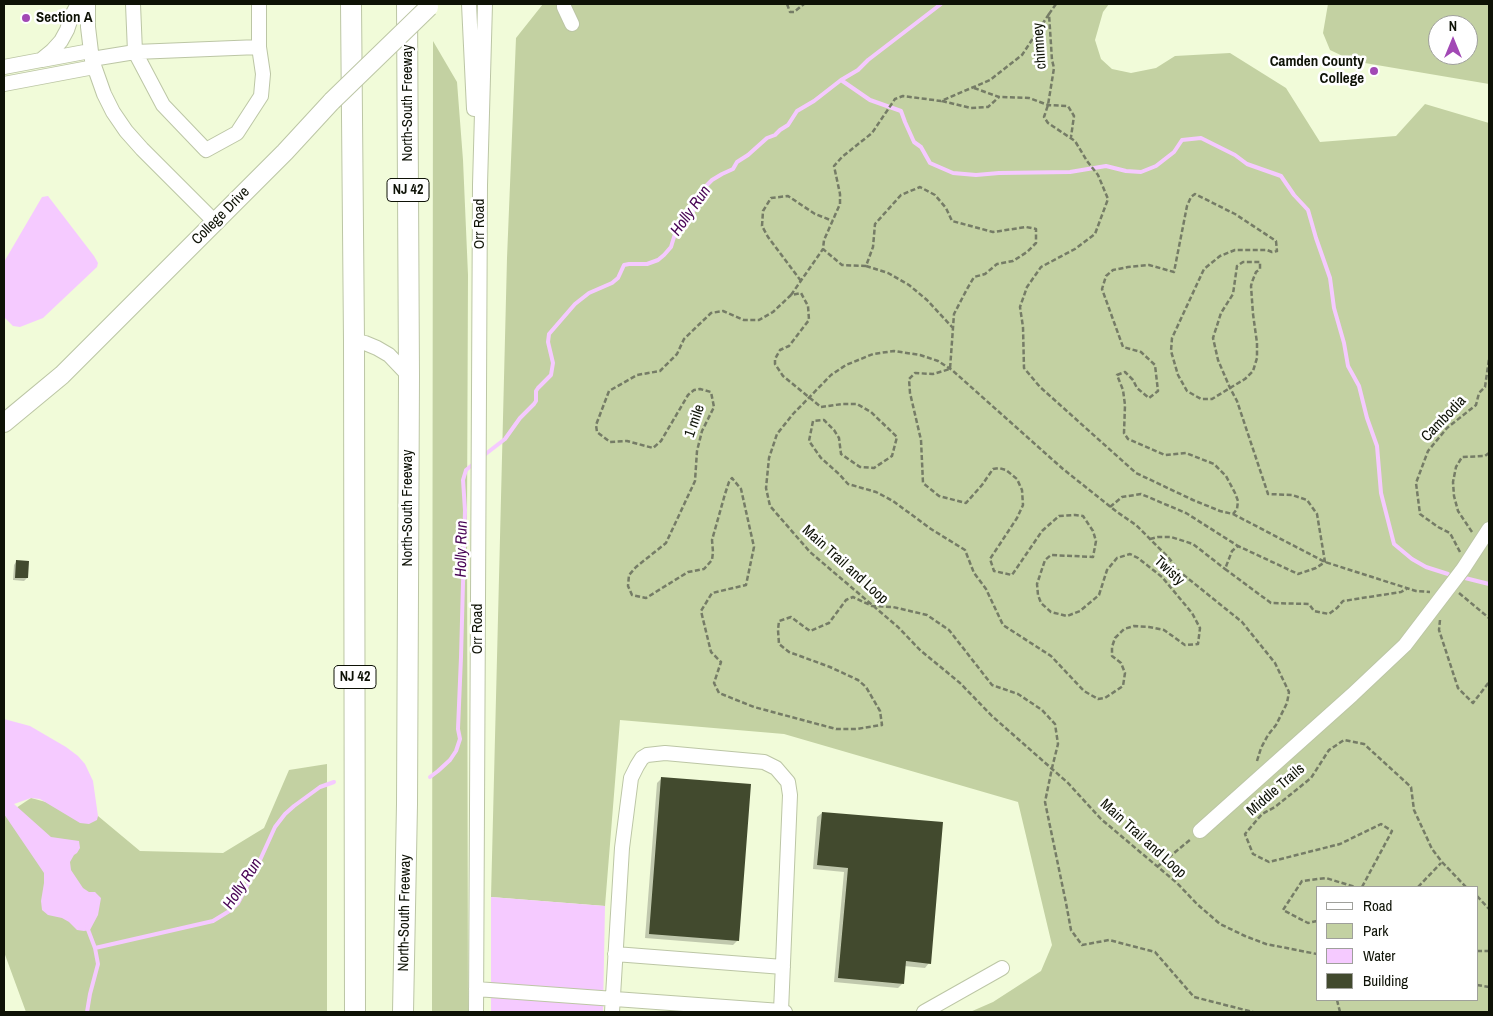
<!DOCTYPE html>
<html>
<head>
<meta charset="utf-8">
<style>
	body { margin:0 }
	#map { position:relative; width:1493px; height:1016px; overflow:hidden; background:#f1fbd9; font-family:"Archivo Narrow",sans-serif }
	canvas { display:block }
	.frame { position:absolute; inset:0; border:5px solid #0e1206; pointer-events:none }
	.legend { position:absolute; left:1316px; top:886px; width:162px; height:115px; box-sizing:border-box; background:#fff; border:1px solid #9fa09b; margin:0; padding:6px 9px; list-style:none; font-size:15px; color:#0e1206 }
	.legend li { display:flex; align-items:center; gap:10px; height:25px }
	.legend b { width:25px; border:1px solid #9fa09b }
	.north { position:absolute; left:1428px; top:15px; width:50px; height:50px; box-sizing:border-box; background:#fff; border:1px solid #9fa09b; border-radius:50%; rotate:0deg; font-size:14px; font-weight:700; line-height:20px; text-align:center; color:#0e1206 }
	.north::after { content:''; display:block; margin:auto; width:18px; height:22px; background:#a249b5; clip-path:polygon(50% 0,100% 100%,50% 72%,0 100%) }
</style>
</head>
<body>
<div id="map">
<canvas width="1493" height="1016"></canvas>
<div class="frame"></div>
<ul class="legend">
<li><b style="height:6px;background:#fff"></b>Road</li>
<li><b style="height:14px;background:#c3d1a2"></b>Park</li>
<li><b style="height:14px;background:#f5caff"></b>Water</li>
<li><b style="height:14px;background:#424a2e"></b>Building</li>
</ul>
<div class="north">N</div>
</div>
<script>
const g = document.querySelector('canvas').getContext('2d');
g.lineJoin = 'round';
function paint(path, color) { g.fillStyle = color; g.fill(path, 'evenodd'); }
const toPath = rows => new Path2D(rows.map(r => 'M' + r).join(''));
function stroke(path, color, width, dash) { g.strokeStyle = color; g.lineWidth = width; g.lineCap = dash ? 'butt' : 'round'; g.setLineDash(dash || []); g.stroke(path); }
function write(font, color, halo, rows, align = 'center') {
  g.font = font + ' "Archivo Narrow",sans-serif'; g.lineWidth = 5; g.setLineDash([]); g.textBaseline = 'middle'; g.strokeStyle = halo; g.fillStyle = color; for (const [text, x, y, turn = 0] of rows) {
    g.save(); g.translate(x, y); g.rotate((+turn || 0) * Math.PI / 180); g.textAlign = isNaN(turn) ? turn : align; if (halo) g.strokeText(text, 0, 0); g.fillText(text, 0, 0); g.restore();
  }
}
paint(toPath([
	[543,4,1109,4,1103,12,1095,40,1101,59,1112,69,1131,73,1156,68,1175,56,1230,53,1286,88,1320,142,1396,136,1425,104,1489,123,1489,1012,970,1012,993,1002,1041,971,1052,945,1018,802,784,734,620,720,605,906,491,897,507,258,516,38],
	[1317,887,1477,887,1477,1000,1317,1000],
	[1328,4,1489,4,1489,84,1353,61,1330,50,1323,33],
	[1438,25,1468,25,1468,55,1438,55],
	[433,41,457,82,463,160,468,275,467,521,468,1012,432,1012],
	[327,764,327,1012,26,1012,4,952,4,816,31,798,98,816,140,851,223,853,264,828,289,770]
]), '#c3d1a2');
paint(toPath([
	[48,196,94,256,98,263,97,267,43,318,20,327,13,326,4,317,4,262,42,197],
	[4,719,30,726,66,747,78,756,85,764,93,781,98,816,97,820,89,824,80,823,40,799,31,798,14,804,51,837,79,841,80,848,77,853,74,855,70,862,71,870,83,888,89,892,95,892,101,898,98,915,90,930,84,931,77,930,69,922,62,918,48,915,42,910,41,901,44,883,44,873,4,814],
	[491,897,605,906,603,1012,491,1012]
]), '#f5caff');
paint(toPath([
	[16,562,27,578,24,581,13,580,14,565],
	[661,779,738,940,733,945,645,938,657,783],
	[822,813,929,963,925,968,904,966,903,983,898,988,834,982,844,872,813,869,817,817]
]), '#0003');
stroke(toPath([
	[841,80,870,100,901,111,905,122,914,142,921,147,930,163,953,173,976,175,999,173,1070,172,1106,166,1126,171,1141,172,1156,166,1174,152,1182,140,1201,138,1235,155,1247,164,1281,176,1294,195,1308,210,1316,238,1330,278,1334,308,1344,343,1348,366,1359,386,1367,418,1377,446,1381,493,1394,544,1412,559,1426,567,1448,574],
	[483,456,505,439,520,418,534,404,536,401,536,391,538,388,551,375,553,363,548,342,549,334,575,304,589,293,612,283,618,278,624,265,629,264,647,264,658,260,664,255,671,247,678,224,692,213,705,187,712,180,722,174,733,169,737,162,748,155,767,138,775,135,780,130,788,125,797,111,814,101,841,80,858,70,868,60,941,4],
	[1461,577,1489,584],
	[430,777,438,771,450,760,456,751,460,739,458,729,461,657,465,510,463,480,466,470,476,462],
	[87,927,95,948,98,964,90,994,87,1012],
	[95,948,213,921,231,910,238,903,255,871,275,827,285,814,294,806,320,787,334,782]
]), '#f5caff', 4);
paint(toPath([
	[16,560,29,561,28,578,15,578],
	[661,777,751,784,739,941,649,934],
	[822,812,943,822,931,964,906,961,904,984,838,978,848,868,817,865]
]), '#424a2e');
const minor = toPath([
	[88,4,88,27,92,60,104,94,113,112,126,131,142,149,215,222],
	[133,4,135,52,259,47],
	[469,4,474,109],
	[564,4,564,7,572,24],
	[92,59,135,52,163,105,206,150,237,133,261,96,263,74,259,47,259,4],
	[42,60,90,51],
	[4,67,41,60,52,51,61,41,67,30,72,15,78,4],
	[4,84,94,67],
	[354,341,365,343,377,348,389,355,409,376],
	[1200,831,1352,695,1405,645,1463,569,1489,529],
	[615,954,783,967],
	[476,989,781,1011,785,1012],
	[476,1012,480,185,485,4],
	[612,1012,622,848,631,778,637,766,642,758,647,755,665,753,764,762,776,768,788,782,790,795,781,1011],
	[924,1012,1002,968]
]);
const major = toPath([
	[4,423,62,375,285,152,332,101]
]);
const highway = toPath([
	[351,4,354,341,355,1012],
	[403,1012,407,804,409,376,407,4]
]);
stroke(minor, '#bcc6a5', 16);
stroke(major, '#bcc6a5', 20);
stroke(highway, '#bcc6a5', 22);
stroke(toPath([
	[787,4,790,12,794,12,804,4],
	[1056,4,1049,14,1052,60,1054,68,1048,105,1044,117,1048,123,1075,141,1087,161,1098,175,1108,199,1095,234,1075,249,1041,267,1027,287,1020,307,1023,327,1024,368,1040,387,1136,473,1193,500,1220,511,1233,514,1237,509,1238,501,1235,493,1226,476,1214,464,1186,453,1165,455,1128,439,1124,433,1125,405,1123,390,1117,375,1125,372,1133,380,1137,388,1149,398,1158,391,1155,365,1141,352,1123,347,1102,289,1106,276,1113,270,1128,267,1149,265,1174,272,1187,206,1191,197,1195,194,1235,214,1276,241,1277,251,1272,252,1267,250,1235,250,1220,256,1204,269,1172,338,1171,351,1178,375,1187,391,1201,399,1212,399,1230,388,1245,379,1253,371,1257,358,1257,343,1253,314,1251,286,1252,282,1256,272,1260,269,1260,262,1243,262,1237,266,1233,294,1221,313,1213,338,1218,360,1230,388,1237,401,1268,494,1292,495,1307,500,1317,514,1325,562,1316,568,1298,574,1238,546,1232,551,1225,569,1271,603,1309,604,1314,611,1329,614,1337,608,1343,601,1401,592,1408,588],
	[1049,14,1022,55,990,80,941,101,903,96,895,99,872,133,842,157,834,166,840,194,840,204,824,240,823,249,842,265,866,266,873,247,875,224,901,195,920,187,935,195,946,208,952,221,993,232,1026,227,1036,229,1036,243,1027,252,1013,261,997,264,985,274,974,277,967,289,954,314,950,369,933,374,915,373,909,379,910,393,921,440,923,483,939,496,966,503,982,485,993,469,999,468,1006,470,1017,479,1022,490,1023,505,1017,518,990,559,994,571,1012,575,1042,531,1059,516,1075,515,1083,516,1093,531,1096,541,1093,557,1051,555,1045,560,1037,584,1038,595,1041,603,1051,612,1067,616,1080,611,1099,595,1107,570,1117,558,1130,554,1138,558,1162,577,1192,613,1200,628,1198,644,1185,645,1164,630,1149,627,1134,626,1124,629,1115,638,1112,647,1112,656,1121,663,1125,673,1123,686,1105,698,1098,699,1084,691,1051,656,1003,625,986,589,974,573,965,550,931,529,893,501,876,492,848,484,839,474,821,458,809,441,813,421,824,420,834,430,839,438,841,454,860,467,874,468,892,456,897,437,871,412,857,404,842,404,821,407,783,376,775,364,775,359,780,350,789,346,809,320,808,306,801,293,791,295,773,312,759,320,744,320,723,311,711,313,684,339,677,354,660,371,637,375,609,391,596,425,597,432,610,442,627,441,653,448,661,441,688,395,694,390,700,389,711,392,714,407,702,431,697,451,695,481,666,543,636,567,629,575,628,586,632,595,646,598,688,572,704,569,712,560,713,552,712,540,725,494,729,482,732,478,741,489,754,547,746,585,712,593,701,611,711,652,721,662,714,683,719,693,754,707,836,729,856,729,882,725,880,711,866,687,858,680,830,667,789,652,779,644,778,630,779,621,791,617,810,631,829,623,846,600,853,597,872,606,893,607,927,615,949,630,992,685,1018,694,1042,710,1055,724,1058,744,1052,768,1045,802,1066,903,1071,930,1082,945,1109,940,1155,952,1194,997,1253,1012],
	[974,88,999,97,1029,98,1048,105,1068,106,1074,116,1071,137],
	[942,101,971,108,988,107,999,97],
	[866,266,888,273,909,285,927,300,953,328],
	[801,281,768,237,762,226,763,211,771,198,788,196,815,214,833,221],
	[791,295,823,249],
	[1110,507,1122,497,1141,494,1186,513,1238,546],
	[1233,514,1325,562,1416,591,1430,592],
	[1472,532,1458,511,1454,496,1453,482,1456,467,1462,457,1485,456,1489,453],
	[1150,539,1158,537,1171,537,1193,544,1225,569],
	[1460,552,1450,533,1438,527,1420,514,1416,483,1428,451,1447,428,1476,405,1479,393,1485,387,1489,359],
	[1459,593,1489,618],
	[1440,620,1439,630,1458,688,1473,703,1489,682],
	[1257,761,1261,748,1268,735,1276,725,1287,703,1289,692,1275,663,1242,622,1180,572,1168,557,1136,525,1117,512,1063,469,952,370,938,361,920,355,894,351,873,354,846,365,831,375,793,414,777,434,769,458,766,488,770,506,810,552,898,627,920,650,960,683,992,716,1068,783,1101,819,1177,883,1197,904,1220,924,1245,936,1266,944,1317,954],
	[1157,867,1191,839],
	[1362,887,1392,831,1381,824,1340,844,1269,862,1253,854,1245,834,1262,814,1275,807,1311,778,1329,750,1344,740,1364,744,1411,787,1414,810,1432,849,1442,862,1466,887],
	[1418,887,1441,863],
	[1477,896,1489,909],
	[1317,921,1308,923,1283,910,1302,881,1326,878,1355,887],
	[1477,951,1489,951],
	[1477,985,1489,987],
	[1337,1000,1340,1012]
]), '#757c66', 2.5, [5, 2.5]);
stroke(minor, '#fff', 14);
stroke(major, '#fff', 18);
stroke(highway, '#fff', 20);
const majorBridge = toPath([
	[332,101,429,7]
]);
stroke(majorBridge, '#bcc6a5', 20, []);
stroke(majorBridge, '#fff', 18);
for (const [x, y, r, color] of [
	[26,18,5,"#a249b5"],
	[1374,71,5,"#a249b5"]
]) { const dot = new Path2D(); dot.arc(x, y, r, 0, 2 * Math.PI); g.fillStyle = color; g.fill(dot); stroke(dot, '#fff', 2); }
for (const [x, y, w] of [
	[408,190,42],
	[355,677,42]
]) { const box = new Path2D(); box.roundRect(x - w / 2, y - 11.5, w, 23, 4); g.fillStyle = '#fff'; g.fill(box); stroke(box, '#0e1206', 1); }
write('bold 14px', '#0e1206', null, [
	["NJ 42",408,190],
	["NJ 42",355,677]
]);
write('bold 15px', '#0e1206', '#fff', [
	["Section A",36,18],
	["Camden County",1364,62,"right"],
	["College",1364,79,"right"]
], 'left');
write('15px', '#0e1206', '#fff', [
	["chimney",1040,46,-94],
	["North-South Freeway",408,103,-90],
	["College Drive",221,216,-45],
	["Orr Road",480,224,-90],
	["Cambodia",1444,419,-46],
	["1 mile",695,421,-71],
	["North-South Freeway",408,508,-90],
	["Main Trail and Loop",845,565,42],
	["Twisty",1169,571,43],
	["Orr Road",478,629,-90],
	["Middle Trails",1276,790,-41],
	["Main Trail and Loop",1143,839,42],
	["North-South Freeway",405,913,-89]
]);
write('italic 16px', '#470354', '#fff', [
	["Holly Run",691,211,-55],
	["Holly Run",462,549,-89],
	["Holly Run",243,884,-57]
]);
</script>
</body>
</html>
